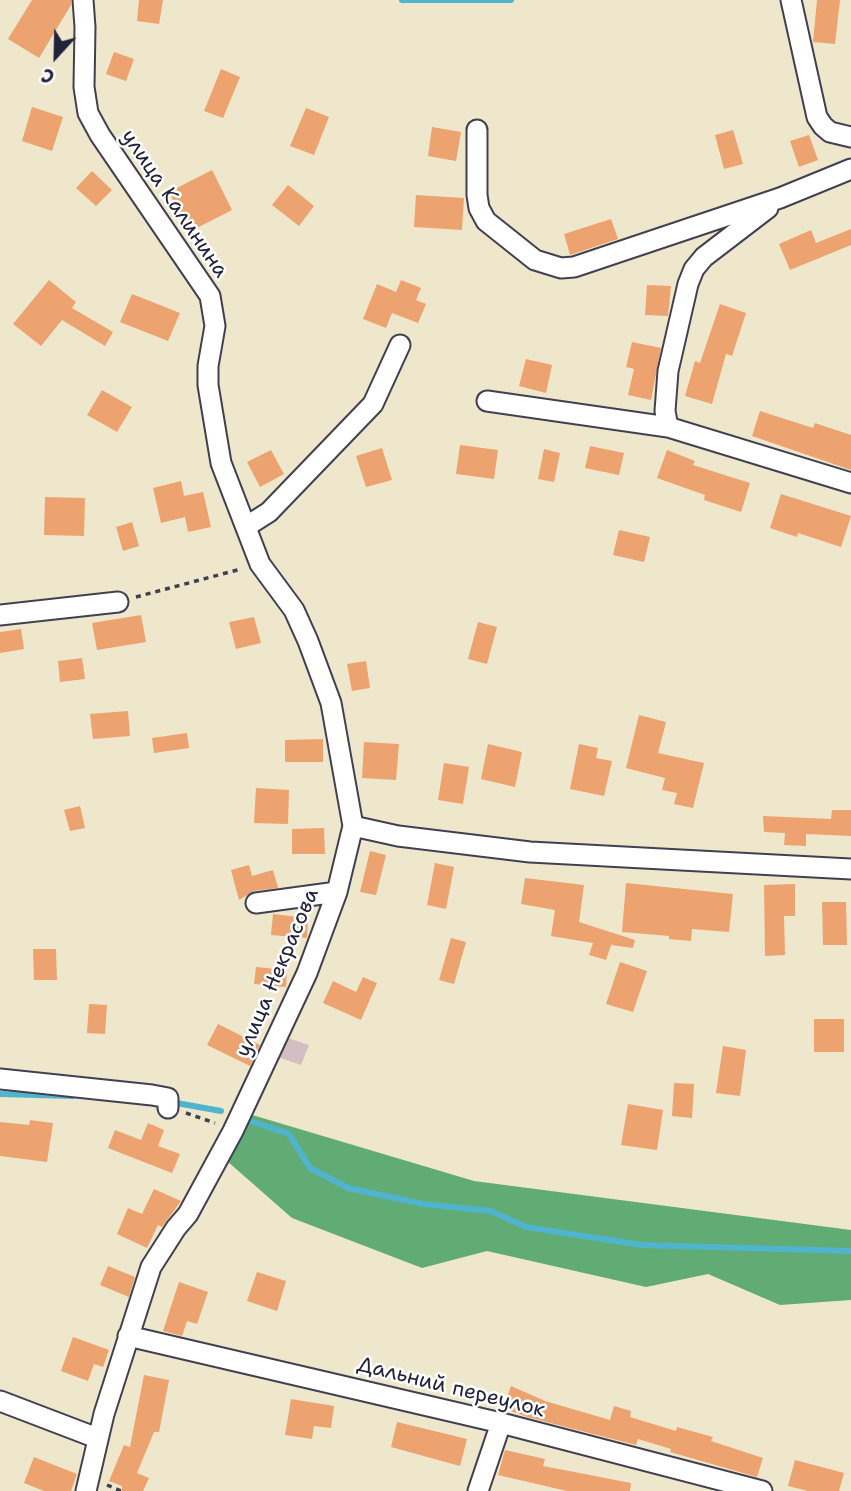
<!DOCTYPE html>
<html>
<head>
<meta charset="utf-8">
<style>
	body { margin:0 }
	#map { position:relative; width:851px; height:1491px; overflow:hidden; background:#eee7cc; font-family:"Shantell Sans",sans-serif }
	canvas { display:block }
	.north { position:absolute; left:21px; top:21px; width:70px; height:70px; -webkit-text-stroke:5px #fff; paint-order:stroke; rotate:202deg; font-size:19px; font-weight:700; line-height:28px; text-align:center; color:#22223b }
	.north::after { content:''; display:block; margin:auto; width:24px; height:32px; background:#22223b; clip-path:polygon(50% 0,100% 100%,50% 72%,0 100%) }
</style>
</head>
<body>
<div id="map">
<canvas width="851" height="1491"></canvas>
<div class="north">С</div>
</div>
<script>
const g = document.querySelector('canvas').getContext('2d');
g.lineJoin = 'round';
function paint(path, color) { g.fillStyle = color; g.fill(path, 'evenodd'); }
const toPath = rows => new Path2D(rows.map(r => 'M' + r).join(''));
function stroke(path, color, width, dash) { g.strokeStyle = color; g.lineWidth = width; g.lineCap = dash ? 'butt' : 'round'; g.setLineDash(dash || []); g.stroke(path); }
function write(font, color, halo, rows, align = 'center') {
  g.font = font + ' "Shantell Sans",sans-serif'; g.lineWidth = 5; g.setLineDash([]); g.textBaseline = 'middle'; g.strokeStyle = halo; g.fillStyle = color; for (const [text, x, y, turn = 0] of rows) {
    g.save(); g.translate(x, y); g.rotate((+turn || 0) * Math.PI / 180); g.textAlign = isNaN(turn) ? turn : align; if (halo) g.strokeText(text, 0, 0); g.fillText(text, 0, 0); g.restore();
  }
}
paint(toPath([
	[285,1037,309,1045,301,1065,278,1057]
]), '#d2bec3');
paint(toPath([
	[249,1114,474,1181,851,1230,851,1300,780,1305,708,1274,646,1287,487,1251,422,1268,292,1218,227,1161]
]), '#60ac74');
stroke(toPath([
	[402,0,511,0],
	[0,1094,73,1096],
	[171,1102,221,1111],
	[242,1118,289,1134,310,1168,348,1188,423,1204,491,1211,526,1227,641,1245,851,1251]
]), '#51b4cf', 6);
paint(toPath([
	[32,0,71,0,71,5,39,58,8,39],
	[139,0,163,0,159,24,137,21],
	[817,0,840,0,835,44,813,42],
	[114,52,134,59,126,81,106,74],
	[221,69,240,77,223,118,204,111],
	[32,107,63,117,52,151,22,141],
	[306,108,329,117,314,155,290,146],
	[432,127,461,132,456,161,428,156],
	[733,130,743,164,724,169,715,135],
	[809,135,818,160,799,167,790,141],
	[212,170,232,210,189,232,169,192],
	[92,171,112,190,96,206,76,188],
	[288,185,314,206,299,226,272,205],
	[416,195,464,198,462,230,414,227],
	[611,219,618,239,570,255,564,234],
	[851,229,851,245,790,270,779,244,811,230,816,243],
	[49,280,76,302,72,308,113,332,105,346,62,320,41,346,13,324],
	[401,280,421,288,416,300,426,304,418,323,392,313,386,328,363,319,377,284,396,292],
	[647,285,671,286,668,316,645,315],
	[132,294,180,313,168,341,120,322],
	[720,304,746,313,732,356,726,354,712,404,685,396,695,361,700,363],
	[632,342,661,348,651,400,628,395,634,369,626,367],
	[526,359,552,365,546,393,519,386],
	[102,390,132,407,117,432,87,415],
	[760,411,813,428,815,423,851,435,851,470,752,436],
	[460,445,498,450,494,479,456,474],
	[590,446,624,453,619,475,585,468],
	[382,448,392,480,366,487,356,456],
	[544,449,560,453,554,482,538,479],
	[271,450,284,474,260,487,247,462],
	[667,450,695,461,693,465,750,483,741,512,704,500,705,495,657,478],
	[181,481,184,496,203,492,211,527,188,532,185,517,161,523,153,488],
	[781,494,851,516,841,547,798,533,797,537,770,528],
	[45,497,85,498,84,536,44,535],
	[132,522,139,546,123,551,116,527],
	[619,530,650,537,644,562,613,555],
	[141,615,146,642,97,650,92,623],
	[254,617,261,643,236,649,229,622],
	[478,622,497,627,487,664,468,659],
	[21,629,24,649,0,653,0,632],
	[82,658,85,679,60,682,58,661],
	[366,661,370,688,352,691,347,664],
	[128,711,130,736,93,739,90,714],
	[639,715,666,722,658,753,704,763,693,808,674,804,677,793,662,790,665,778,626,768],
	[187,733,189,748,154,753,152,738],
	[323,739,323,762,285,762,285,740],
	[364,742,399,744,396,780,362,778],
	[488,744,522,752,515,787,481,779],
	[579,744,598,748,596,758,612,761,604,796,570,789],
	[444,763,469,767,463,804,438,800],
	[256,788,289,790,288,824,254,823],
	[80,806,85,828,70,831,64,810],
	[832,810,851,810,851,836,806,834,806,846,784,845,785,833,764,832,763,816,831,819],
	[324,828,325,854,292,854,292,829],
	[370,851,386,855,376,895,360,892],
	[435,863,454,867,446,909,427,905],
	[249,865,252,876,273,870,278,888,254,891,239,900,231,870],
	[525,878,584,885,579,922,635,940,633,948,611,945,606,960,589,955,593,943,551,936,555,910,521,904],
	[626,883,733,894,729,932,692,929,691,941,669,939,669,936,622,932],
	[795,884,795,916,784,916,785,955,765,956,764,885],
	[822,902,846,902,847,945,823,945],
	[273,914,308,918,307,938,271,935],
	[451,938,466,942,454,984,439,980],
	[33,949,56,949,57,980,34,980],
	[620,962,647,971,633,1012,606,1004],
	[256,967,287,970,286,987,254,984],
	[363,977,377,983,361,1020,323,1003,333,981,356,992],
	[89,1004,107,1005,105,1034,87,1033],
	[814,1019,844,1019,844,1052,814,1052],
	[218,1024,260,1045,250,1066,207,1045],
	[723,1046,746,1050,740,1096,716,1093],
	[674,1083,694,1084,692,1118,672,1116],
	[628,1104,663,1110,657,1150,621,1145],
	[30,1120,53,1123,47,1162,0,1156,0,1122,29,1125],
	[148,1123,164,1130,158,1146,180,1154,172,1173,108,1148,115,1130,141,1140],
	[154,1189,181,1201,162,1227,158,1225,147,1248,117,1234,128,1208,142,1214],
	[108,1266,135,1277,129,1297,100,1285],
	[257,1272,286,1281,277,1311,247,1301],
	[179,1282,208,1292,197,1324,187,1321,182,1336,163,1331],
	[73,1337,109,1350,103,1367,94,1364,88,1381,61,1371],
	[144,1375,169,1380,159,1432,154,1432,137,1473,149,1478,143,1491,122,1491,122,1486,109,1481,124,1445,130,1447],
	[511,1386,545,1401,610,1420,614,1406,631,1411,630,1417,676,1431,677,1427,713,1437,711,1441,763,1458,757,1477,670,1452,671,1449,638,1439,636,1445,527,1417,503,1408],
	[291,1399,334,1406,331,1428,314,1426,312,1439,285,1435],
	[397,1422,467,1439,460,1466,391,1447],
	[505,1450,545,1459,543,1466,631,1483,630,1491,567,1491,498,1475],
	[34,1457,77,1474,71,1491,44,1491,24,1483],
	[795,1460,844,1473,839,1491,808,1491,788,1486]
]), '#eda370');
const minor = toPath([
	[83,0,85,27,84,87,88,113,100,135,210,296,215,326,208,366,208,385,221,463,260,564,294,610,308,641,331,703,353,826,337,892,307,973,233,1131,188,1214,176,1228,151,1267,104,1414,86,1491],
	[791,0,817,117,823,126,830,132,851,137],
	[477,130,477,195,479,208,486,221,535,260,561,268,574,267,780,198,851,169],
	[487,401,668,427,851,483],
	[668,427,665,411,668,371,688,284,694,269,704,257,768,208],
	[247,526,269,512,373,404,400,345],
	[0,615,118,602],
	[353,826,398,836,530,852,851,869],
	[256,903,337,892],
	[0,1079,152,1095,168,1098,168,1108],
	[128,1336,501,1423,762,1491],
	[0,1401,97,1438],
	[478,1491,501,1423]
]);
stroke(minor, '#414051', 23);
stroke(toPath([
	[136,597,241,569],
	[186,1113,215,1123],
	[107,1485,121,1491]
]), '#414051', 3.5, [5, 5]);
stroke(minor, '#fff', 19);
write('21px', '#22223b', '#fff', [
	["улица Калинина",174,204,56],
	["улица Некрасова",278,973,-67],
	["Дальний переулок",451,1388,14]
]);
</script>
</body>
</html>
